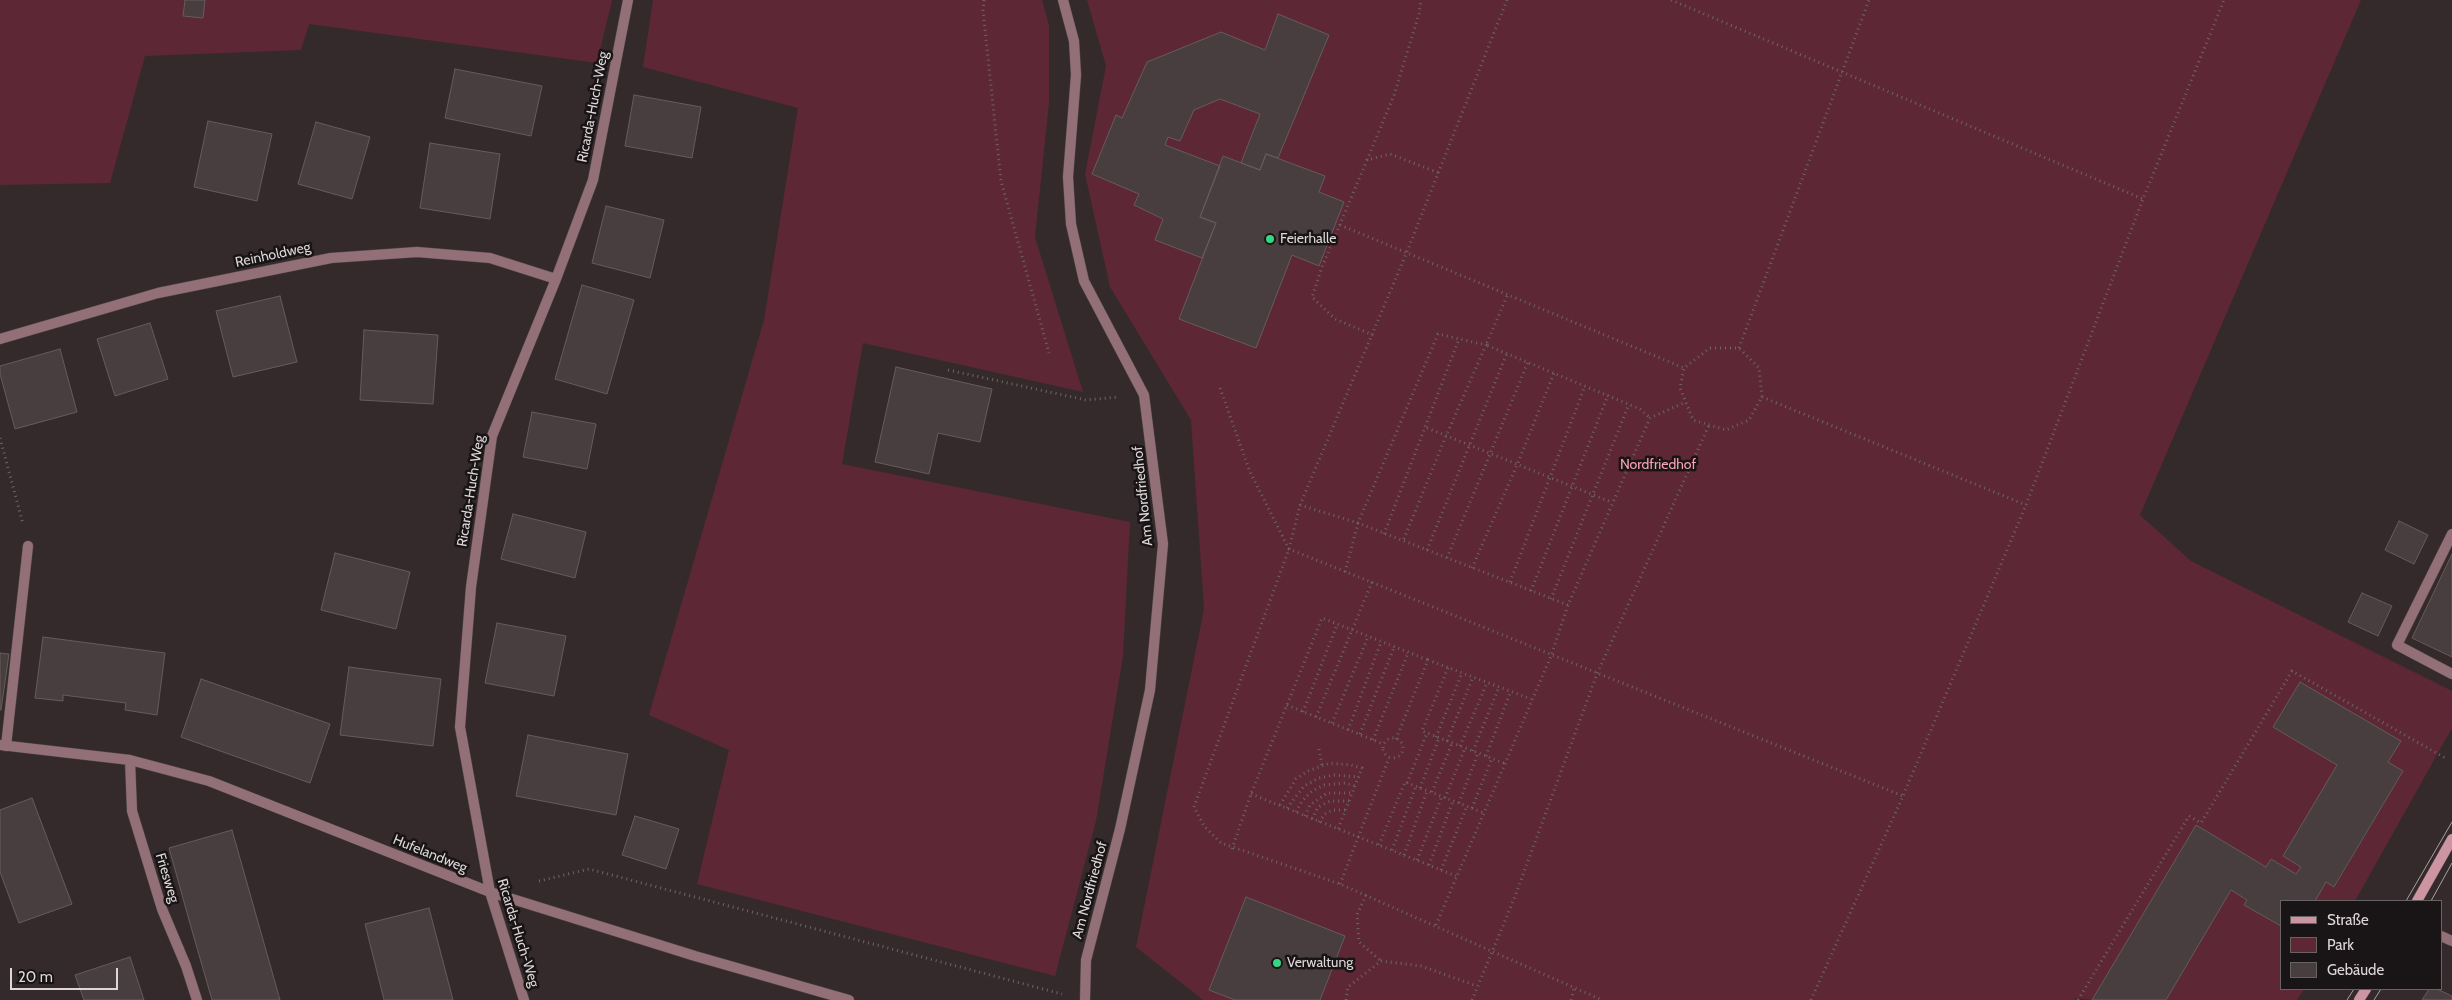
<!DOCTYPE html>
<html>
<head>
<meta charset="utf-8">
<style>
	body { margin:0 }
	#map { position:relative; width:2452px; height:1000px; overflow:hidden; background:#342a2c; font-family:Cabin,sans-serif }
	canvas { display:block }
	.legend { position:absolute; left:2280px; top:900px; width:162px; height:90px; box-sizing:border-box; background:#191415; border:1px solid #676263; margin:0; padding:6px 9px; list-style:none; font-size:15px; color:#ddd7d8 }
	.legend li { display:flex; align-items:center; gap:10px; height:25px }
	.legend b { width:25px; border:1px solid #676263 }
	.scale { position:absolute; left:10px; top:968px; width:108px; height:22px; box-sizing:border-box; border:2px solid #ddd7d8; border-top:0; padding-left:6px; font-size:15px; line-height:18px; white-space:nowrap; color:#ddd7d8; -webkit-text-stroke:4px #191415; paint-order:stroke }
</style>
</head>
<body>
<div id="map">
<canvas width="2452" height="1000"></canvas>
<ul class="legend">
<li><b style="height:6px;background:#cd94a1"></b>Straße</li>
<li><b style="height:14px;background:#5d2736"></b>Park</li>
<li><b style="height:14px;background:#483e40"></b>Gebäude</li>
</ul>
<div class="scale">20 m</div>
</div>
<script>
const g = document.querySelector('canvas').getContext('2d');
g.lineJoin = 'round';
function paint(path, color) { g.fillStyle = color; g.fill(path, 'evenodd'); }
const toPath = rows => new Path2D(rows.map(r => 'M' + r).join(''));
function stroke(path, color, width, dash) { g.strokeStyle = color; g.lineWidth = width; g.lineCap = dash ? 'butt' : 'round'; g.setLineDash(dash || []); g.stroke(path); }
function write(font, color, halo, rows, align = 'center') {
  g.font = font + ' Cabin,sans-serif'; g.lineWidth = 5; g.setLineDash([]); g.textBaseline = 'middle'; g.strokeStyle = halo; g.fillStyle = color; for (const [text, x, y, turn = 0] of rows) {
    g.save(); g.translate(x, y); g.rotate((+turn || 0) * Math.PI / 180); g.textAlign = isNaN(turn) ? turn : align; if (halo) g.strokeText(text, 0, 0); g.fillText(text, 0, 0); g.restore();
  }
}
paint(toPath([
	[0,0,612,0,597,63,309,24,301,50,145,56,110,183,0,185],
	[653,0,1042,0,1049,25,1049,103,1035,237,1083,392,863,343,842,464,1130,522,1123,656,1096,821,1055,976,697,884,729,750,649,715,764,320,798,108,643,67],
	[1087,0,2361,0,2140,515,2191,561,2452,691,2452,728,2355,901,2315,901,2326,882,2335,887,2403,771,2388,762,2401,741,2300,682,2273,727,2337,765,2283,856,2301,867,2296,874,2271,859,2266,867,2196,825,2092,1000,2076,998,2074,1000,1203,1000,1136,947,1204,609,1191,420,1110,287,1085,174,1106,66],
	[2231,890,2247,900,2244,905,2281,926,2281,989,2304,989,2297,1000,2166,1000]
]), '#5d2736');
const building = toPath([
	[185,0,205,0,203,18,183,16,185,0],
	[1278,14,1329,35,1278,158,1266,154,1260,170,1241,163,1260,114,1220,99,1194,110,1180,141,1168,137,1165,145,1220,166,1200,217,1216,223,1202,258,1155,240,1163,219,1134,205,1139,194,1092,174,1116,115,1122,118,1147,62,1221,32,1265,50,1278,14],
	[455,69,542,86,531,136,445,118,455,69],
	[634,95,701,107,692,158,625,146,634,95],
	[208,121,272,134,257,201,194,187,208,121],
	[316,122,370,137,352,199,298,184,316,122],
	[430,143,500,154,490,219,420,208,430,143],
	[1266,154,1325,176,1319,192,1344,202,1319,266,1292,255,1256,348,1179,319,1216,223,1200,217,1223,156,1260,170,1266,154],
	[606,206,664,220,650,278,592,263,606,206],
	[582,285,634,300,607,394,555,379,582,285],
	[280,296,297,362,233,377,216,311,280,296],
	[150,323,168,379,115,396,97,339,150,323],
	[364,330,438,335,433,404,360,400,364,330],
	[60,349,77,412,15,429,0,374,0,366,60,349],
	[896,367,992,389,980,442,938,433,929,474,875,462,896,367],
	[532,412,596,424,587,469,523,457,532,412],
	[513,514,586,532,575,578,501,559,513,514],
	[2399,521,2428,535,2414,564,2385,550,2399,521],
	[335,553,410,572,396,629,321,610,335,553],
	[2452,554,2452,657,2412,638,2452,554],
	[2362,593,2392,606,2378,636,2348,622,2362,593],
	[497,623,566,636,554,696,485,683,497,623],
	[43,637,165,653,157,715,125,710,126,703,63,695,63,701,35,698,43,637],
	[0,653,9,654,1,710,0,710,0,653],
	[349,667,441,679,433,746,340,735,349,667],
	[201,679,330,724,310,783,181,737,201,679],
	[2300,682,2401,741,2388,762,2403,771,2334,887,2326,882,2315,901,2281,901,2281,926,2244,905,2247,900,2231,890,2166,1000,2092,1000,2196,825,2266,867,2271,859,2296,874,2301,867,2283,856,2337,765,2273,727,2300,682],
	[528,735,628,754,616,815,516,796,528,735],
	[32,798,72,904,19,923,0,872,0,810,32,798],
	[635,816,679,829,666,869,622,855,635,816],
	[232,830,280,1000,212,1000,191,927,169,848,232,830],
	[1246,897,1345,936,1320,1000,1235,1000,1209,990,1246,897],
	[429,908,453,1000,384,1000,365,924,429,908],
	[130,957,144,1000,84,1000,75,975,130,957],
	[2429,989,2437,989,2452,996,2452,1000,2422,1000,2429,989]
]);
paint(building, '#483e40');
stroke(building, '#665b5d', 1);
const lane = toPath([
	[2452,534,2397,645,2452,674],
	[6,746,28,546]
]);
const street = toPath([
	[1063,0,1074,41,1076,75,1068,177,1071,224,1084,281,1144,395,1163,544,1150,690,1120,829,1086,960,1085,1000],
	[0,339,158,293,331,258,417,252,490,258,556,279],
	[0,745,130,760,209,781,490,892,695,956,849,1000],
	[130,760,132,811,162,909,186,966,197,1000],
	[2441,936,2452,941],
	[524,1000,490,892,460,727,471,587,492,436,556,279,593,180,628,0]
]);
const secondary = toPath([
	[2417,901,2452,839],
	[2359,1000,2366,989]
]);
stroke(lane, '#4f4648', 11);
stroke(street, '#4f4648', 11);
stroke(secondary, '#4f4648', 11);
stroke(toPath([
	[984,0,983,10,1001,181,1049,353],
	[1507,0,1406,254,1300,505,1289,549,1194,807,1204,826,1221,843,1340,884,1602,1000],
	[1671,0,2143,199],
	[1367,160,1394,95,1419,14,1421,0],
	[1340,225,1684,368],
	[1507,296,1486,345,1640,409,1650,418],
	[1373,335,1335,319,1312,297,1322,267,1367,160,1390,154,1439,173],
	[1710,348,1739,348,1759,368,1762,397,1749,420,1726,430,1693,420,1680,388,1684,368,1710,348],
	[1739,348,1869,0],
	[948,370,1086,400,1119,397],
	[1220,388,1250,472,1289,549,1903,796],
	[1762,397,2026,505],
	[1427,428,1611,502],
	[0,438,23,524],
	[1300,505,1358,523,1438,334,1486,345,1446,436,1403,541],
	[1384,534,1459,339],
	[1427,550,1507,353],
	[1447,558,1528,362],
	[1472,568,1517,465,1554,373],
	[1345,572,1358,523,1568,605],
	[1510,582,1585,386],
	[1531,591,1608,395],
	[1551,599,1629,404],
	[1448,668,1422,731,1506,764],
	[1287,705,1383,744],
	[1303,712,1337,625],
	[1316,717,1372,582],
	[1332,723,1368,637],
	[1348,730,1381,642],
	[1360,734,1394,647],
	[1436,737,1462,673],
	'1383 748a10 10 0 1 1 20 0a10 10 0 1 1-20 0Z',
	[1396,739,1428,660,1531,699],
	[1373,740,1408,653],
	[1447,741,1473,677],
	[1460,746,1487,683],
	[1319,749,1322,765],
	[1473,751,1499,687],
	[1486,756,1511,691],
	[1407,783,1427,733],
	[1420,788,1439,738],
	[1432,792,1452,743],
	[1251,794,1456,876],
	[1445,798,1465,748],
	[1459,803,1478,753],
	[1280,805,1296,779,1308,771,1330,763,1351,765,1362,768,1338,829],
	[1287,808,1304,786,1319,778,1333,775,1359,777],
	[1472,808,1492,758],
	[1296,812,1302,801,1312,791,1324,785,1345,783,1355,786],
	[1305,816,1310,805,1327,793,1352,793],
	[1312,819,1318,807,1330,801,1349,801],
	[1319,822,1325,814,1333,810,1345,810],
	[1379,845,1405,782,1484,813],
	[1232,849,1251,794,1322,618,1428,660],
	[1392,850,1416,786],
	[1404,855,1427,791],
	[1417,860,1442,796],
	[1429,865,1453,801],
	[1441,870,1467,806],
	[539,881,589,869,1062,994],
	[1340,884,1389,758],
	[1366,895,1357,915,1359,942,1381,961],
	[1436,925,1551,656,1568,605,1650,418,1686,402],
	[1346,1000,1348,987,1381,961,1421,966,1477,986],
	[1472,1000,1514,899,1597,674,1709,425],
	[1571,1000,1574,989],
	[1811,1000,1903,796,2026,505,2143,199,2224,0],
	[2078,1000,2189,816,2201,823,2292,671,2447,759]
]), '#6d6566', 3, [1, 4]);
stroke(lane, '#936f77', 10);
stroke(street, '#936f77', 10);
stroke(secondary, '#cd94a1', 10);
stroke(toPath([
	[2406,901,2452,822],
	[2431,901,2452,863],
	[2347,1000,2354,989],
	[2374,1000,2381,989]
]), '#a8a1a3', 1);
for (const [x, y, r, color] of [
	[1270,239,5,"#35d881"],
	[1277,963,5,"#35d881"]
]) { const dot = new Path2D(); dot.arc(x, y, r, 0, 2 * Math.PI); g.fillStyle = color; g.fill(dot); stroke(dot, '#191415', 2); }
write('14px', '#ddd7d8', '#191415', [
	["Ricarda-Huch-Weg",593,107,-79],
	["Reinholdweg",273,255,-12],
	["Ricarda-Huch-Weg",471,491,-81],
	["Am Nordfriedhof",1143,496,-96],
	["Hufelandweg",430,854,22],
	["Friesweg",167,878,73],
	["Am Nordfriedhof",1090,890,-75],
	["Ricarda-Huch-Weg",518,933,73]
]);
write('14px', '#ddd7d8', '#191415', [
	["Feierhalle",1280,239],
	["Verwaltung",1287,963]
], 'left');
write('14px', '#f9a2b6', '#191415', [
	["Nordfriedhof",1658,465]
]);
</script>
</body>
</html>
